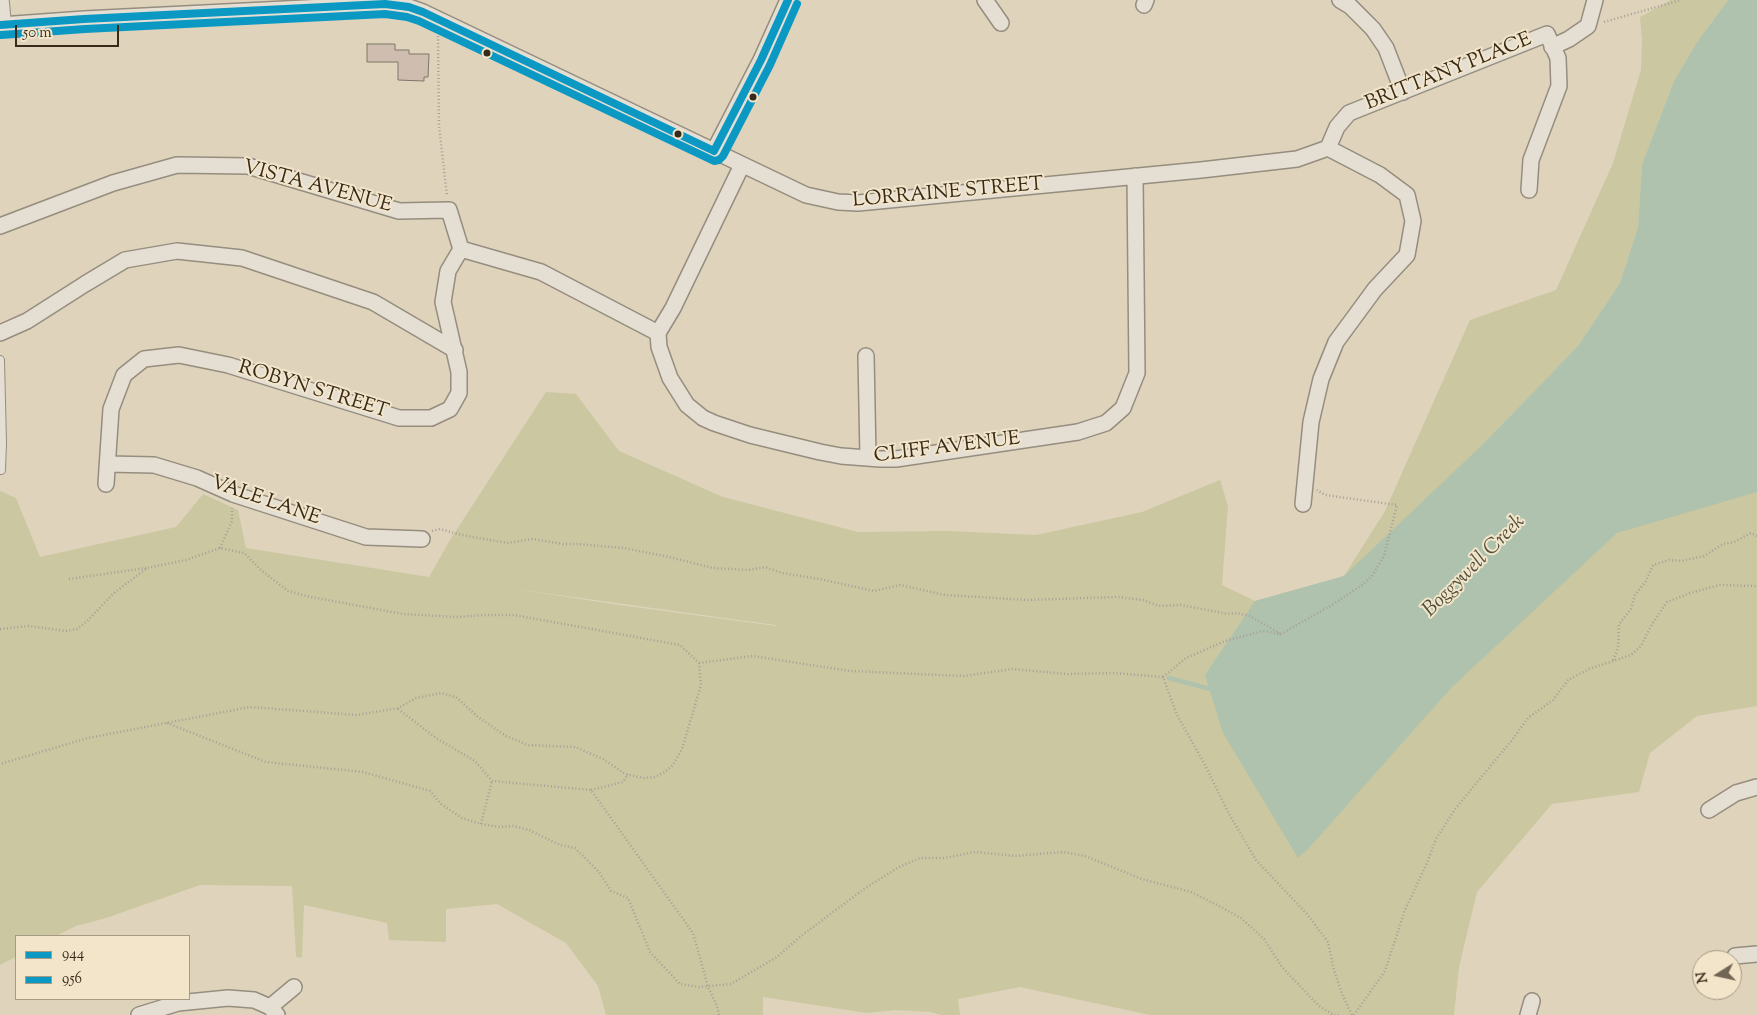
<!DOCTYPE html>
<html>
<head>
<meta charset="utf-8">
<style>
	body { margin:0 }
	#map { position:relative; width:1757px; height:1015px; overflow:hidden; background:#dfd3bc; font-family:"Sorts Mill Goudy",serif }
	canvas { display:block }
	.legend { position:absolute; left:15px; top:935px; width:175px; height:65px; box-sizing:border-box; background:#f3e5ca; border:1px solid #a79a84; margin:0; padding:6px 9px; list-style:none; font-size:15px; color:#362a1a }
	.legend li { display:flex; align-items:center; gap:10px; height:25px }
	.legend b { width:25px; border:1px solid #a79a84 }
	.north { position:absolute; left:1692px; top:950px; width:50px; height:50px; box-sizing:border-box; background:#f3e5ca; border:1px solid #a79a84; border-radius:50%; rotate:260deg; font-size:14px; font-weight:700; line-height:20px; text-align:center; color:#362a1a }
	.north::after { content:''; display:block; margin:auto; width:18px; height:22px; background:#716553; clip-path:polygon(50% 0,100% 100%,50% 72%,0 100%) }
	.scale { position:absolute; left:15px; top:25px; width:104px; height:22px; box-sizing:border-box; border:2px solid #362a1a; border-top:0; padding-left:6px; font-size:15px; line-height:18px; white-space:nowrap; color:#362a1a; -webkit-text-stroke:4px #f3e5ca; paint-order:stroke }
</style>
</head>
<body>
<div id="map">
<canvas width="1757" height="1015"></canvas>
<ul class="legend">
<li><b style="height:6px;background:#0b99c4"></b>944</li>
<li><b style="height:6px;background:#0b99c4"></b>956</li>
</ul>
<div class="north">N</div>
<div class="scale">50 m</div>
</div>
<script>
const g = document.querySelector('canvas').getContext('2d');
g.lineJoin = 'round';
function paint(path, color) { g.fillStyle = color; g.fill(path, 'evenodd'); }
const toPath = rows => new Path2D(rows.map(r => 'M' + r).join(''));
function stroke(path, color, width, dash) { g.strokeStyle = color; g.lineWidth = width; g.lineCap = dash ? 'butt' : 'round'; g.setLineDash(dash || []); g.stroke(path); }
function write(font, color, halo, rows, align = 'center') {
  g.font = font + ' "Sorts Mill Goudy",serif'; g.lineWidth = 4; g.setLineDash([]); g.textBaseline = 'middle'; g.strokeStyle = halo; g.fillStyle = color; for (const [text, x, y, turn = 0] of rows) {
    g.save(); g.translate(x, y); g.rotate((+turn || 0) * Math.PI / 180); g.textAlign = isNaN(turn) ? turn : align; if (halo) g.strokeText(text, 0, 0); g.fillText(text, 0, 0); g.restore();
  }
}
paint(toPath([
	[1671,0,1728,0,1697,42,1674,81,1642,164,1638,227,1620,283,1578,346,1479,448,1757,377,1757,706,1697,716,1650,753,1639,792,1552,804,1477,892,1459,967,1454,1015,1150,1015,1020,987,958,999,960,1015,941,1015,931,1012,895,1010,867,1013,763,997,763,1015,606,1015,598,986,566,943,497,904,446,909,446,942,389,940,387,923,304,905,302,958,296,957,292,886,200,885,106,918,76,926,56,936,16,936,16,957,0,965,0,491,16,498,40,557,176,527,203,494,238,510,246,548,429,577,450,540,546,392,576,394,619,451,723,497,858,532,948,531,1036,535,1142,512,1220,480,1228,506,1222,585,1255,601,1344,576,1385,511,1470,320,1556,290,1613,163,1641,70,1642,39,1640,17],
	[508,588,775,625,776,626,620,605]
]), '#cbc7a0');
paint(toPath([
	[1728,0,1757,0,1757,492,1617,533,1452,687,1309,848,1298,858,1223,733,1205,675,1255,601,1344,576,1479,448,1578,346,1620,283,1638,227,1642,164,1674,81,1697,42]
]), '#afc2ad');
stroke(toPath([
	[1169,678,1214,690]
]), '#afc2ad', 4.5);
const building = toPath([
	[367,44,395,44,395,50,409,50,409,54,429,54,428,77,424,77,424,81,398,80,398,62,367,62,367,44]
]);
paint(building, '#cfbeaf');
stroke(building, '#7d7668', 1);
const service = toPath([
	[0,360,2,443,1,470]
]);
const minor = toPath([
	[985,0,1001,23],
	[1340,0,1350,6,1373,29,1386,48,1403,92],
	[1144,5,1146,0],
	[0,25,84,19,385,4,409,7,423,12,806,195,838,202,858,203,1201,170,1297,159,1328,148],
	[1552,47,1569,39,1588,26,1595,0],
	[1328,148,1337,127,1349,113,1547,34,1558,58,1559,86,1531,160,1529,190],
	[714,151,761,60,788,0],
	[742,165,673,308,658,333,659,347,670,378,687,405,703,418,714,423,750,435,820,452,841,456,880,459,896,459,1078,432,1106,423,1123,408,1137,373,1135,176],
	[0,226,113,183,177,165,248,166,399,211,449,210,461,249,541,272,658,333],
	[0,333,27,321,85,284,125,260,177,251,242,258,373,302,455,350],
	[866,356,868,458],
	[108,464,154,465,197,478,233,494,366,537,422,539],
	[106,484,111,409,124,375,144,359,179,355,228,365,399,418,431,418,450,409,459,393,459,372,443,302,448,271,461,249],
	[1303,504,1311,422,1321,379,1336,342,1375,289,1407,255,1413,221,1407,195,1380,175,1328,148],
	[1709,810,1736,793,1757,787],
	[1735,956,1757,954],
	[270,1007,294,987],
	[139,1015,178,1003,228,998,254,1000,270,1007,277,1015],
	[1528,1015,1532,1001]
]);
const tertiary = toPath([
	[0,3,2,25]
]);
stroke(service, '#958d7e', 10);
stroke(minor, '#958d7e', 18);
stroke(tertiary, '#958d7e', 20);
stroke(toPath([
	[1604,22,1681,0],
	[438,36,439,126,447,196],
	[432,531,440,529,462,535,507,543,533,539,563,544,577,544,624,548,669,557,713,568,749,570,765,567,782,573,820,579,874,591,900,585,945,595,1027,600,1117,597,1143,600,1159,606,1181,605,1228,614,1237,613,1250,616,1281,634],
	[220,548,232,521,232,508],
	[69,579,146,568],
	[0,629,28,626,66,631,77,629,87,621,114,593,147,568,186,560,220,548,244,553,262,571,288,591,306,596,403,614,456,617,484,615,514,615,680,645,699,663,701,685,682,749,673,765,665,772,655,777,643,778,625,774,603,759,575,747,528,745,506,736,478,717,456,697,441,693,416,698,398,708,357,715,250,707,88,738,0,764],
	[1613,660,1618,648,1619,624,1631,609,1635,595,1646,581,1653,565,1669,560,1682,561,1704,556,1723,544,1734,542,1751,533,1757,536],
	[699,663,753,656,850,671,964,676,1012,669,1068,674,1113,673,1163,677,1177,715,1204,763,1228,812,1256,860,1307,914,1328,942,1334,970,1342,994,1352,1015],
	[1163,677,1186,658,1225,641,1263,631,1281,634,1335,603,1362,585,1372,576,1384,556,1397,505,1325,495,1317,490],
	[398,709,436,738,475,761,492,781,591,790,693,933,708,987,717,1006,719,1015],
	[167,723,266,762,363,772,430,791,441,804,462,818,481,824,500,827,513,826,529,830,560,845,575,848,599,872,611,891,628,898,650,952,680,984,699,987,731,984,777,957,801,936,864,889,899,867,920,858,944,858,975,852,1015,856,1063,852,1085,856,1142,879,1191,892,1219,906,1241,918,1264,939,1282,967,1319,1006,1334,1015,1340,1015],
	[591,790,623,782,628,774],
	[481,824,492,781],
	[1354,1015,1385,971,1405,910,1427,863,1436,839,1455,809,1512,740,1528,718,1553,700,1568,680,1589,669,1631,655,1641,646,1652,624,1667,602,1690,593,1720,585,1757,586]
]), '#a6a096', 2.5, [1, 2.5]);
stroke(service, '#e5dfd3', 8);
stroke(minor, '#e5dfd3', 15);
stroke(tertiary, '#e5dfd3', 18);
stroke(toPath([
	[0,25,84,19,385,4,409,7,423,12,714,151,761,60,788,0]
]), '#0b99c4', 8);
stroke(toPath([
	[1,35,85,29,385,14,407,17,419,21,714,161,719,160,723,156,770,65,797,4]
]), '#0b99c4', 8);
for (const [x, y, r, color] of [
	[487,53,4.5,"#362a1a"],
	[753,97,4.5,"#362a1a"],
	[678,134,4.5,"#362a1a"]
]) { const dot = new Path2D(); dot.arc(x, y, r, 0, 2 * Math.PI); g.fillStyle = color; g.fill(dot); stroke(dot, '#f3e5ca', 2); }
write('20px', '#362a1a', '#f3e5ca', [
	["BRITTANY PLACE",1449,73,-22],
	["VISTA AVENUE",317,188,15],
	["LORRAINE STREET",948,194,-5],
	["ROBYN STREET",313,391,17],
	["CLIFF AVENUE",947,449,-7],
	["VALE LANE",265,502,19]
]);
write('italic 21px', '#4f4e3d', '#f3e5ca', [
	["Boggywell Creek",1475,567,-45]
]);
</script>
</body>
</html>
